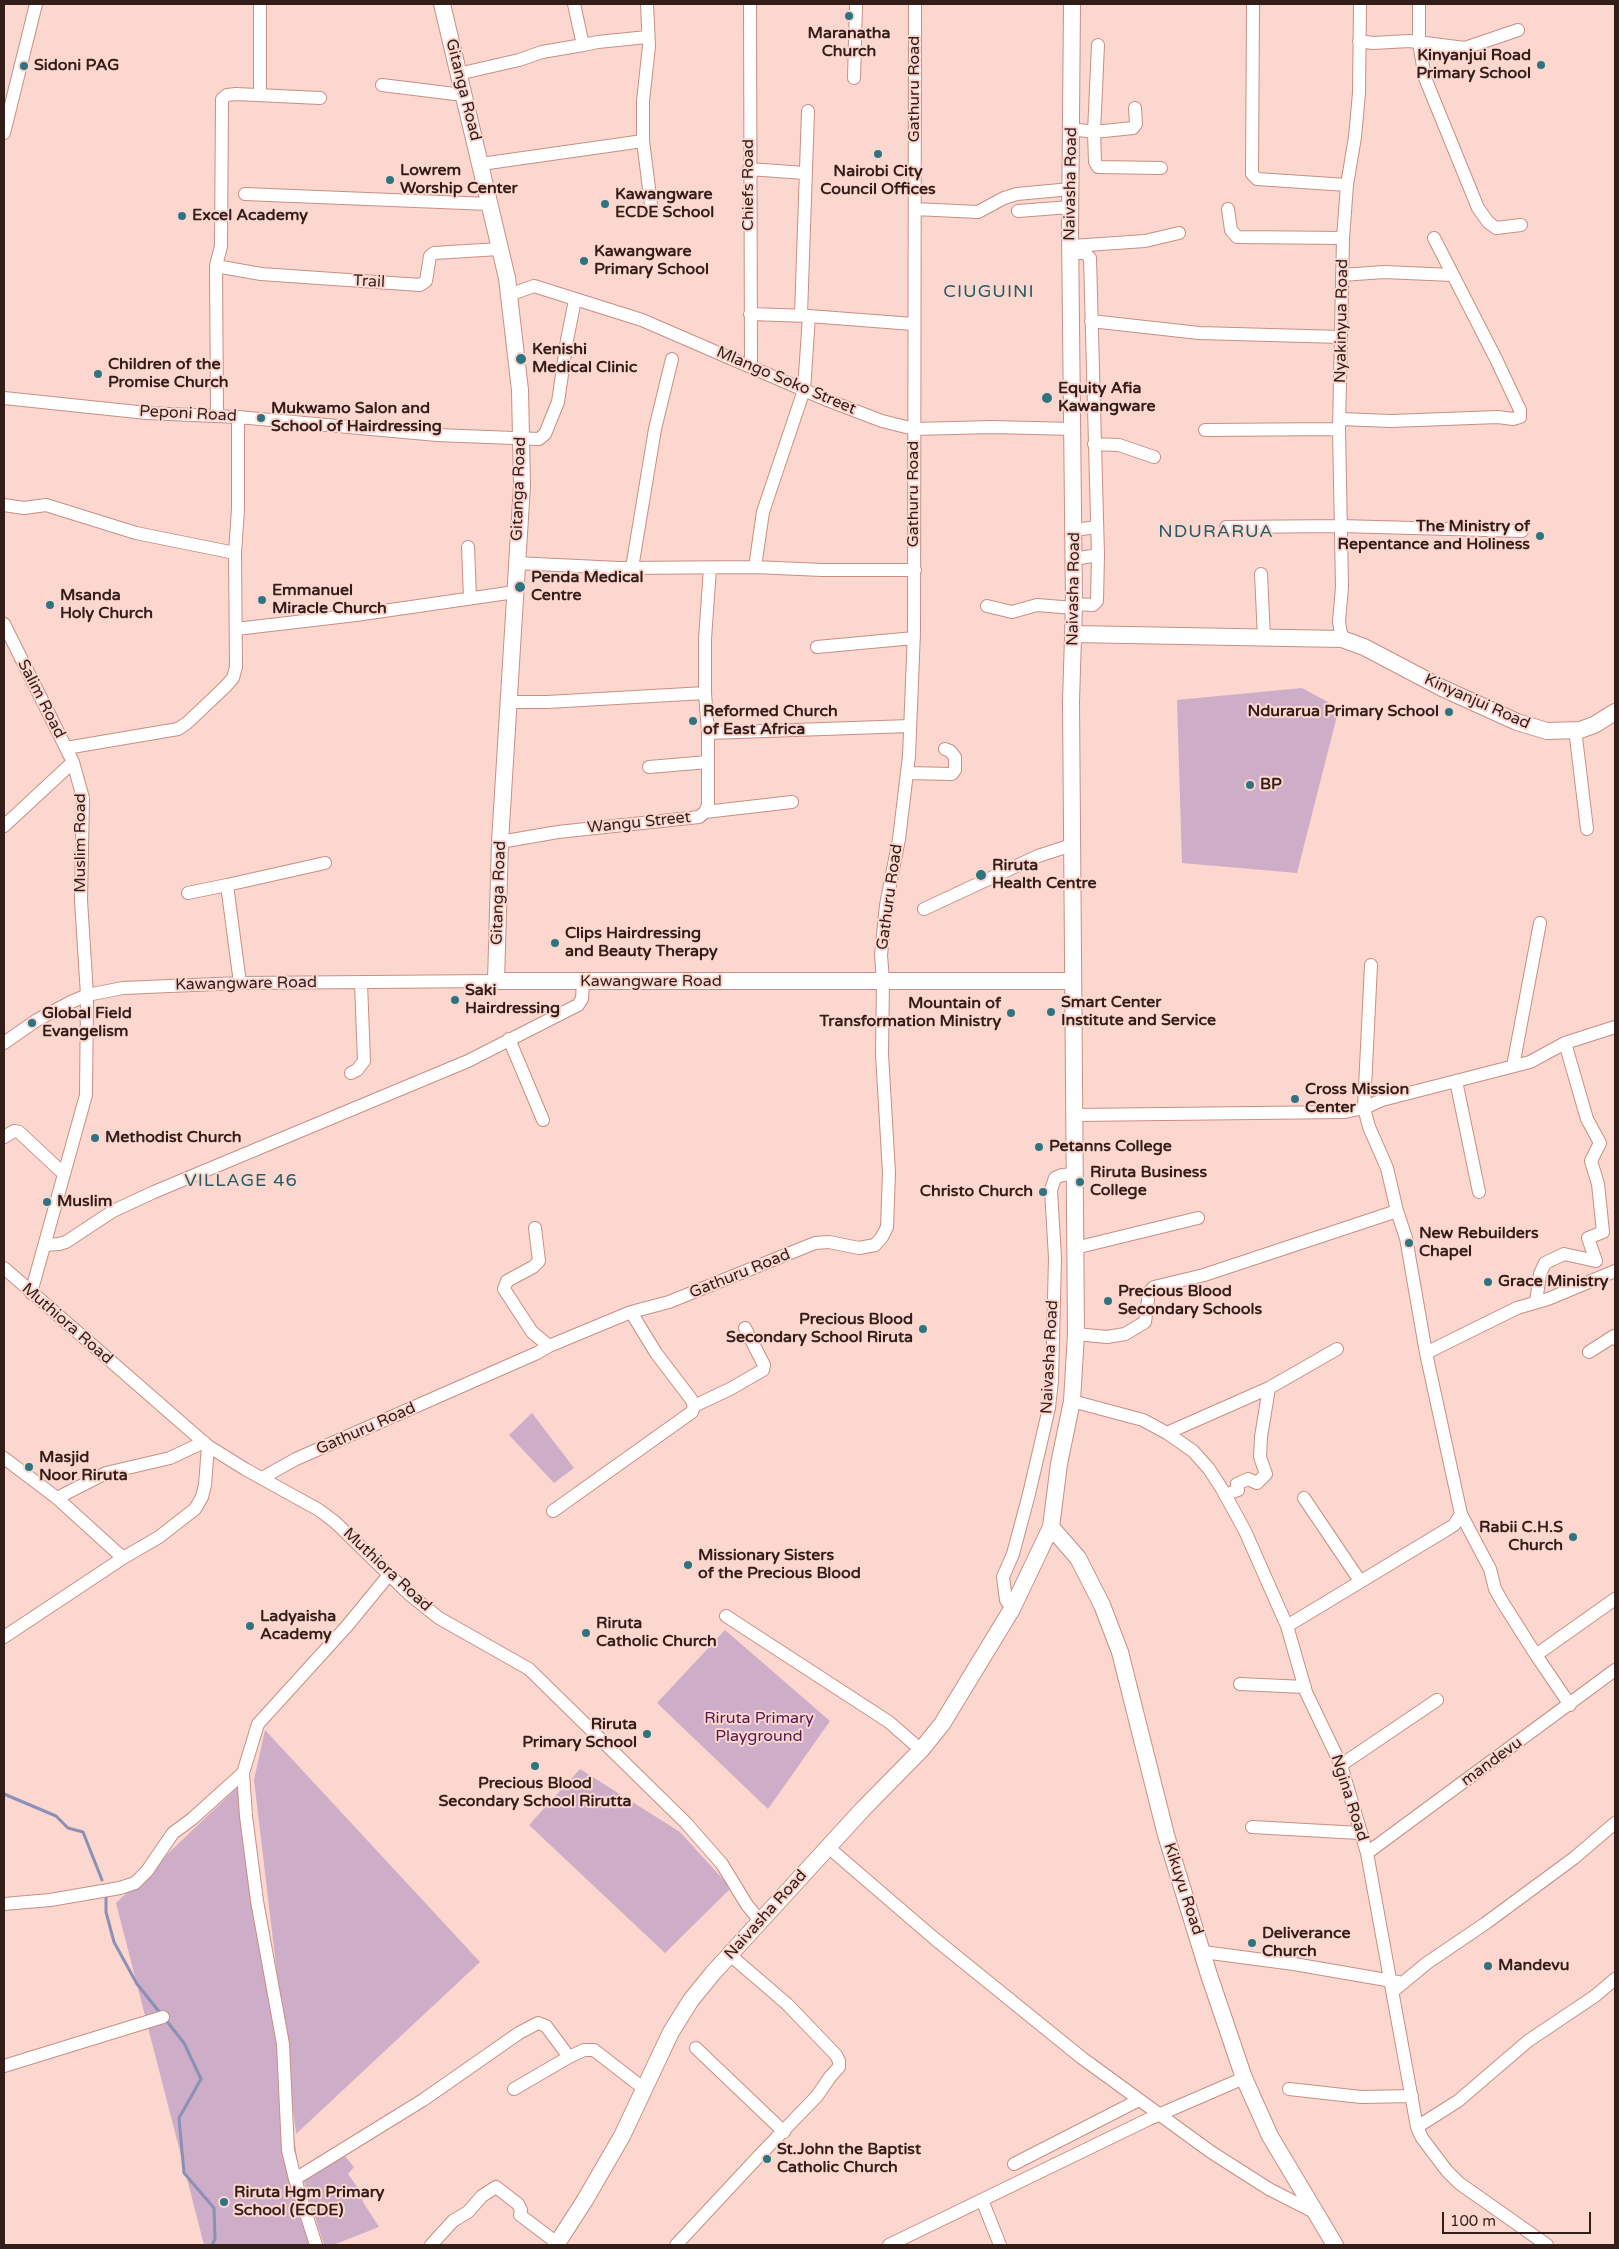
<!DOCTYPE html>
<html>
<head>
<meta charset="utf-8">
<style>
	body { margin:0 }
	#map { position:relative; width:1619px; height:2249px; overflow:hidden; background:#fcd7d0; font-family:"Varela Round",sans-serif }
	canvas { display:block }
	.frame { position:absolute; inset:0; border:5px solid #331d19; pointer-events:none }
	.scale { position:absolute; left:1442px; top:2212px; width:149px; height:22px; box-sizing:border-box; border:2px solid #331d19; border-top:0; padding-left:6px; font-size:15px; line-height:18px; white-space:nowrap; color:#331d19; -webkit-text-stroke:4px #fcd7d0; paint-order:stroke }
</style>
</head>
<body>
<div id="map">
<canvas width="1619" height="2249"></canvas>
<div class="frame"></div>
<div class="scale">100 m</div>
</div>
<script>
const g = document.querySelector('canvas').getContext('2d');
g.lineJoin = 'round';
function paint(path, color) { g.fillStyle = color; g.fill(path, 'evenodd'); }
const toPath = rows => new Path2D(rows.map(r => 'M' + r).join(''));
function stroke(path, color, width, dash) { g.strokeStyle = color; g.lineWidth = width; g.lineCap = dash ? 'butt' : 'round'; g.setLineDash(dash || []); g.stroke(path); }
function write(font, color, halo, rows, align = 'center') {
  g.font = font + ' "Varela Round",sans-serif'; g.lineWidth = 4; g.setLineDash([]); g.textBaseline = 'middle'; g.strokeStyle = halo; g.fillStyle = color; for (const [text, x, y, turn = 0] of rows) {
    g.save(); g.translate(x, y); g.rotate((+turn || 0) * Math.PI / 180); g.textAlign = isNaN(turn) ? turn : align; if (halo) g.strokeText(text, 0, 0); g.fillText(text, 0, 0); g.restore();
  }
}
paint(toPath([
	[1302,688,1339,708,1297,873,1182,863,1177,700],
	[532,1413,574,1468,554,1483,509,1435],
	[725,1630,830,1721,768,1809,657,1703],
	[265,1730,480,1962,296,2134,254,1780],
	[580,1769,680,1832,731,1888,665,1953,529,1825],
	[238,1787,311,2245,204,2245,116,1903],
	[344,2155,354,2167,348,2174,361,2192,363,2202,379,2227,333,2245,324,2245,303,2179]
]), '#cdadc8');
stroke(toPath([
	[4,1794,56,1816,68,1828,83,1832,102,1880],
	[106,1894,106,1912,114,1942,137,1984,161,2014],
	[165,2019,184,2043,201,2079,179,2118,184,2173,214,2208,215,2239,212,2245]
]), '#8a90b6', 3);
const minor = toPath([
	[260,4,260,95],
	[750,4,751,367],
	[1253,4,1252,174,1257,179,1347,185],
	[1419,4,1419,43,1425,78,1478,208,1488,222,1496,228,1521,225],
	[1359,41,1373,43,1409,41,1465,48,1518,30],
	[583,45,598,42,647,37],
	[1098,45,1094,132,1133,128,1136,124,1135,108],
	[458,74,519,60,542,52,583,45,574,4],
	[854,78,856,4],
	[382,85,463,95],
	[1072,129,1094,132,1095,162,1098,167,1161,168],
	[4,133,36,4],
	[643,141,652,212],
	[481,164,643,141,643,101,649,46,647,4],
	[749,169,805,173],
	[245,194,489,204],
	[915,209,978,212,1004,198,1017,194,1071,189],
	[1228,209,1231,230,1237,237,1343,238],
	[1018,211,1070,207],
	[1072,246,1145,241,1179,233],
	[1070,253,1085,253,1090,258,1098,555,1097,601,1093,605,1074,604],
	[216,266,261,274,420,285,426,281,430,256,434,253,499,249],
	[1342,275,1384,272,1452,275],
	[509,295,534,286,642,320,827,400,882,421,914,429,992,427,1074,429],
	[750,314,809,316,913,324],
	[801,315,808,111],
	[1091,321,1199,333,1341,337],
	[4,398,147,413,238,417,437,435,539,439,545,434,558,402,567,340,575,300],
	[217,416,216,266,221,246,222,99,227,95,236,94,320,98],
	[1340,419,1391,421,1498,417,1513,419,1520,417,1520,410,1496,359,1434,238],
	[1205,430,1339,429],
	[1094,444,1119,445,1154,457],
	[4,505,24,508,46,505,136,533,235,553],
	[1226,527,1340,526,1522,531],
	[1074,530,1097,527],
	[468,547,470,598],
	[1074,559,1098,555],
	[516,563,619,568,755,567,763,512,804,390,809,316],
	[755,567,822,570,915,570],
	[632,568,655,429,672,359],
	[1261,574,1264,638],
	[987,606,1012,612,1037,605,1074,608],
	[4,624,73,762,83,798,81,900,87,995,86,1095,31,1293],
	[236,629,356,615,515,592],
	[1342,639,1339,622,1342,587,1339,429,1343,238,1347,185,1355,137,1359,93,1360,4],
	[817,647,914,638],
	[509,702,547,702,705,693],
	[1575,729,1587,829],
	[708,733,705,693,705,639,710,568],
	[66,748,178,729,187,723,225,687,233,678,236,667,235,553,238,509,238,417],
	[649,767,708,762],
	[907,773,952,774,955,770,955,757,950,751,945,749],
	[705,812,792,802],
	[4,826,73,762],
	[500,842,558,832,699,817,705,812,708,805,708,733,910,726],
	[227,885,325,863],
	[188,893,227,885,240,983],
	[924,909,1038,856,1072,845],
	[509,1039,543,1120],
	[4,1043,37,1020,71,1002,87,995,123,988,240,983,496,981],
	[1513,1066,1540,923],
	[351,1073,357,1070,364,1061,361,983],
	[1456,1081,1479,1192],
	[1075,1115,1345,1112,1364,1108,1382,1100,1530,1062,1565,1043,1615,1027],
	[4,1137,14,1131,19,1132,64,1174],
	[535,1228,539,1261,533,1267,507,1281,504,1289,532,1332,549,1346],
	[45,1245,59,1244,66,1242,113,1211,154,1192,468,1061,578,1005,582,999,583,982],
	[1075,1248,1198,1218],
	[4,1268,208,1446,245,1469,319,1510,335,1522,409,1594,439,1618,529,1669,686,1823,722,1864,747,1905,761,1922],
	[1536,1302,1540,1274,1545,1263,1564,1254,1596,1261,1588,1238,1603,1232,1598,1184,1591,1161,1600,1143,1587,1119,1565,1043],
	[1076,1334,1107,1337,1125,1334,1145,1322,1149,1292,1154,1287,1204,1275,1397,1211],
	[1589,1352,1614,1336,1615,1339],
	[1426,1353,1517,1308,1548,1299,1615,1271],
	[1072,1401,1143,1420,1167,1433,1193,1451,1209,1469,1222,1489,1245,1531,1287,1626,1306,1692,1341,1765,1367,1853,1417,2127,1422,2138,1447,2171,1459,2183,1547,2245],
	[694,1406,730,1389,763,1370,764,1365,745,1328],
	[1167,1433,1269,1388,1337,1349],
	[4,1458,57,1498,123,1558,159,1537,195,1509,202,1497,205,1485,208,1446],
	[262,1478,296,1459,537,1353,549,1346,631,1312,669,1302,815,1243,829,1242,859,1248,875,1245,882,1237,887,1227,889,1173,882,1054,883,980,881,955,886,905,899,839,909,756,914,632,915,4],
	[1225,1495,1238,1490,1237,1484,1248,1479,1257,1483,1266,1474,1260,1457,1261,1437,1269,1388],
	[57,1498,106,1473,170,1458,204,1442],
	[1304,1498,1360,1581],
	[553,1511,692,1412,694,1406,691,1399,656,1353,631,1312],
	[1461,1514,1490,1569,1495,1589,1503,1603,1536,1655,1615,1599],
	[1012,1609,1006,1600,1003,1577,1013,1554,1029,1494,1049,1408,1052,1380,1055,1258,1051,1190,1055,1178,1062,1175,1075,1174],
	[726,1616,889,1722,921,1750],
	[1287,1626,1446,1530,1454,1525,1461,1514,1426,1353,1406,1238,1397,1211,1387,1168,1369,1127,1364,1108,1371,965],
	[4,1637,123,1558],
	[1536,1655,1570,1705],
	[1240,1684,1305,1687],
	[1341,1765,1437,1700],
	[243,1773,246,1816,257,1901,283,2044,288,2150,295,2179,316,2245],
	[1252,1827,1360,1833],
	[828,1847,935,1939,1082,2058,1211,2152,1269,2189,1314,2212],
	[1367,1853,1615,1670],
	[4,1904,50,1900,120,1888,135,1883,147,1871,173,1833,192,1819,243,1773,258,1724,347,1626,388,1576],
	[1203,1952,1294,1964,1398,1982],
	[1393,1991,1427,1963,1486,1923,1574,1858,1615,1823],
	[696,2048,784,2132],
	[4,2066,163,2017],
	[514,2089,569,2057],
	[1289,2089,1361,2097,1412,2096],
	[1417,2127,1458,2101,1528,2041,1595,1996,1615,1979],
	[1014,2164,1139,2100],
	[295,2179,423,2100,519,2033,538,2023,546,2026,569,2057,584,2050,594,2050,643,2088],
	[982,2200,1000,2245],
	[431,2245,453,2221,468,2212,482,2196,496,2187,518,2204,521,2210,520,2215,557,2243],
	[676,2245,758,2157,817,2096,830,2077,839,2067,839,2061,836,2055,787,2004,730,1955],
	[889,2245,1149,2119,1244,2078]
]);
const major = toPath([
	[442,4,507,278,520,390,522,485,500,842,496,981,1072,981],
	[1074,634,1342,639,1364,647,1442,688,1517,722,1547,731,1580,730,1594,725,1615,712],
	[1051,1527,1078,1558,1102,1605,1120,1652,1166,1835,1209,1975,1244,2078,1270,2136,1335,2245],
	[556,2245,585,2200,622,2136,671,2032,691,2000,713,1973,863,1809,921,1750,942,1724,1012,1609,1051,1527,1059,1464,1072,1401,1076,1334,1071,702,1074,604,1070,230,1072,4]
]);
stroke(minor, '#c78f84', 14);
stroke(major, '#c78f84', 18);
stroke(minor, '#fff', 12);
stroke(major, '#fff', 16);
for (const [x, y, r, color] of [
	[849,16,5,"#2d7480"],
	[1541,65,5,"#2d7480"],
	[24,66,5,"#2d7480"],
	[878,154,5,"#2d7480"],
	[390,180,5,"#2d7480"],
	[605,204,5,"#2d7480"],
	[182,216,5,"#2d7480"],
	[584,261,5,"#2d7480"],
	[521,359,6,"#2d7480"],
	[98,374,5,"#2d7480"],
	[1047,398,6,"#2d7480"],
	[261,418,5,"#2d7480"],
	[1540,536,5,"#2d7480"],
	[520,587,6,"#2d7480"],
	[262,600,5,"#2d7480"],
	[50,605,5,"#2d7480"],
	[1449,712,5,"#2d7480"],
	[693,721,5,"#2d7480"],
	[1250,785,5,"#2d7480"],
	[981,875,6,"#2d7480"],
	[555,943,5,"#2d7480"],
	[455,1000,5,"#2d7480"],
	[1051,1012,5,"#2d7480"],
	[1011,1013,5,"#2d7480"],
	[32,1023,5,"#2d7480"],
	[1295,1099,5,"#2d7480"],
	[95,1138,5,"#2d7480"],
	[1039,1147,5,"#2d7480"],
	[1080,1182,5,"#2d7480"],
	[1043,1192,5,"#2d7480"],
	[47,1202,5,"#2d7480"],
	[1409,1243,5,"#2d7480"],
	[1488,1282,5,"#2d7480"],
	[1108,1301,5,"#2d7480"],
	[923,1329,5,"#2d7480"],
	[29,1467,5,"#2d7480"],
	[1573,1537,5,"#2d7480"],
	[688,1565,5,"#2d7480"],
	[250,1626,5,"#2d7480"],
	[586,1633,5,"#2d7480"],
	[647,1734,5,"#2d7480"],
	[535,1766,5,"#2d7480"],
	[1252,1943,5,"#2d7480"],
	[1488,1966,5,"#2d7480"],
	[767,2159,5,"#2d7480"],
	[224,2202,5,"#2d7480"]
]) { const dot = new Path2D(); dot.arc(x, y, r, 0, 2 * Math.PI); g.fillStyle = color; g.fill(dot); stroke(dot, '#fcd7d0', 2); }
write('bold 16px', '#331d19', '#fcd7d0', [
	["Maranatha",849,34,"center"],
	["Church",849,52,"center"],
	["Kinyanjui Road",1531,56,"right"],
	["Primary School",1531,74,"right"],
	["Sidoni PAG",34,66],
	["Lowrem",400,171],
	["Worship Center",400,189],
	["Nairobi City",878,172,"center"],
	["Council Offices",878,190,"center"],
	["Kawangware",615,195],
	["ECDE School",615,213],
	["Excel Academy",192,216],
	["Kawangware",594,252],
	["Primary School",594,270],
	["Kenishi",532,350],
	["Medical Clinic",532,368],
	["Children of the",108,365],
	["Promise Church",108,383],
	["Equity Afia",1058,389],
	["Kawangware",1058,407],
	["Mukwamo Salon and",271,409],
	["School of Hairdressing",271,427],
	["The Ministry of",1530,527,"right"],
	["Repentance and Holiness",1530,545,"right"],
	["Penda Medical",531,578],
	["Centre",531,596],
	["Emmanuel",272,591],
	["Miracle Church",272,609],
	["Msanda",60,596],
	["Holy Church",60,614],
	["Reformed Church",703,712],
	["of East Africa",703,730],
	["Ndurarua Primary School",1439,712,"right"],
	["BP",1260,785],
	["Riruta",992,866],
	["Health Centre",992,884],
	["Clips Hairdressing",565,934],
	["and Beauty Therapy",565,952],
	["Saki",465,991],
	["Hairdressing",465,1009],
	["Smart Center",1061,1003],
	["Institute and Service",1061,1021],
	["Mountain of",1001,1004,"right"],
	["Transformation Ministry",1001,1022,"right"],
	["Global Field",42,1014],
	["Evangelism",42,1032],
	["Cross Mission",1305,1090],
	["Center",1305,1108],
	["Methodist Church",105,1138],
	["Petanns College",1049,1147],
	["Riruta Business",1090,1173],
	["College",1090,1191],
	["Christo Church",1033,1192,"right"],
	["Muslim",57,1202],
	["New Rebuilders",1419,1234],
	["Chapel",1419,1252],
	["Grace Ministry",1498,1282],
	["Precious Blood",1118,1292],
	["Secondary Schools",1118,1310],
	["Precious Blood",913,1320,"right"],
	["Secondary School Riruta",913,1338,"right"],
	["Masjid",39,1458],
	["Noor Riruta",39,1476],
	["Rabii C.H.S",1563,1528,"right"],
	["Church",1563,1546,"right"],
	["Missionary Sisters",698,1556],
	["of the Precious Blood",698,1574],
	["Ladyaisha",260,1617],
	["Academy",260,1635],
	["Riruta",596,1624],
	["Catholic Church",596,1642],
	["Riruta",637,1725,"right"],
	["Primary School",637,1743,"right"],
	["Precious Blood",535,1784,"center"],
	["Secondary School Rirutta",535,1802,"center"],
	["Deliverance",1262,1934],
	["Church",1262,1952],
	["Mandevu",1498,1966],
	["St.John the Baptist",777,2150],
	["Catholic Church",777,2168],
	["Riruta Hgm Primary",234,2193],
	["School (ECDE)",234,2211]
], 'left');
write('16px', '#331d19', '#fcd7d0', [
	["Gathuru Road",915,89,-90],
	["Gitanga Road",463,90,76],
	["Naivasha Road",1071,184,-89],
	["Chiefs Road",749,185,-90],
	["Trail",369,282,3],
	["Nyakinyua Road",1342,321,-89],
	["Mlango Soko Street",786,381,23],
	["Peponi Road",188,414,3],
	["Gitanga Road",519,489,-88],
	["Gathuru Road",914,494,-90],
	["Naivasha Road",1074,589,-89],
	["Salim Road",41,699,63],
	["Kinyanjui Road",1477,702,24],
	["Wangu Street",639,823,-6],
	["Muslim Road",81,843,-90],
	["Gitanga Road",499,893,-88],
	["Gathuru Road",890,897,-82],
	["Kawangware Road",651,982],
	["Kawangware Road",246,984,-1],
	["Gathuru Road",740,1274,-22],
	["Muthiora Road",67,1324,41],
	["Naivasha Road",1050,1357,-87],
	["Gathuru Road",366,1429,-24],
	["Muthiora Road",387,1570,43],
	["mandevu",1492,1762,-36],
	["Ngina Road",1349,1798,72],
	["Kikuyu Road",1183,1889,72],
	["Naivasha Road",766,1915,-48]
]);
write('16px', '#53184f', '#fcd7d0', [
	["Riruta Primary",759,1719],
	["Playground",759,1737]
]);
g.letterSpacing = '1px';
write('18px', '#245c66', '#fcd7d0', [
	["CIUGUINI",989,292],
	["NDURARUA",1216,532],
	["VILLAGE 46",241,1181]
]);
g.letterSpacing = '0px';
</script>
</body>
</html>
